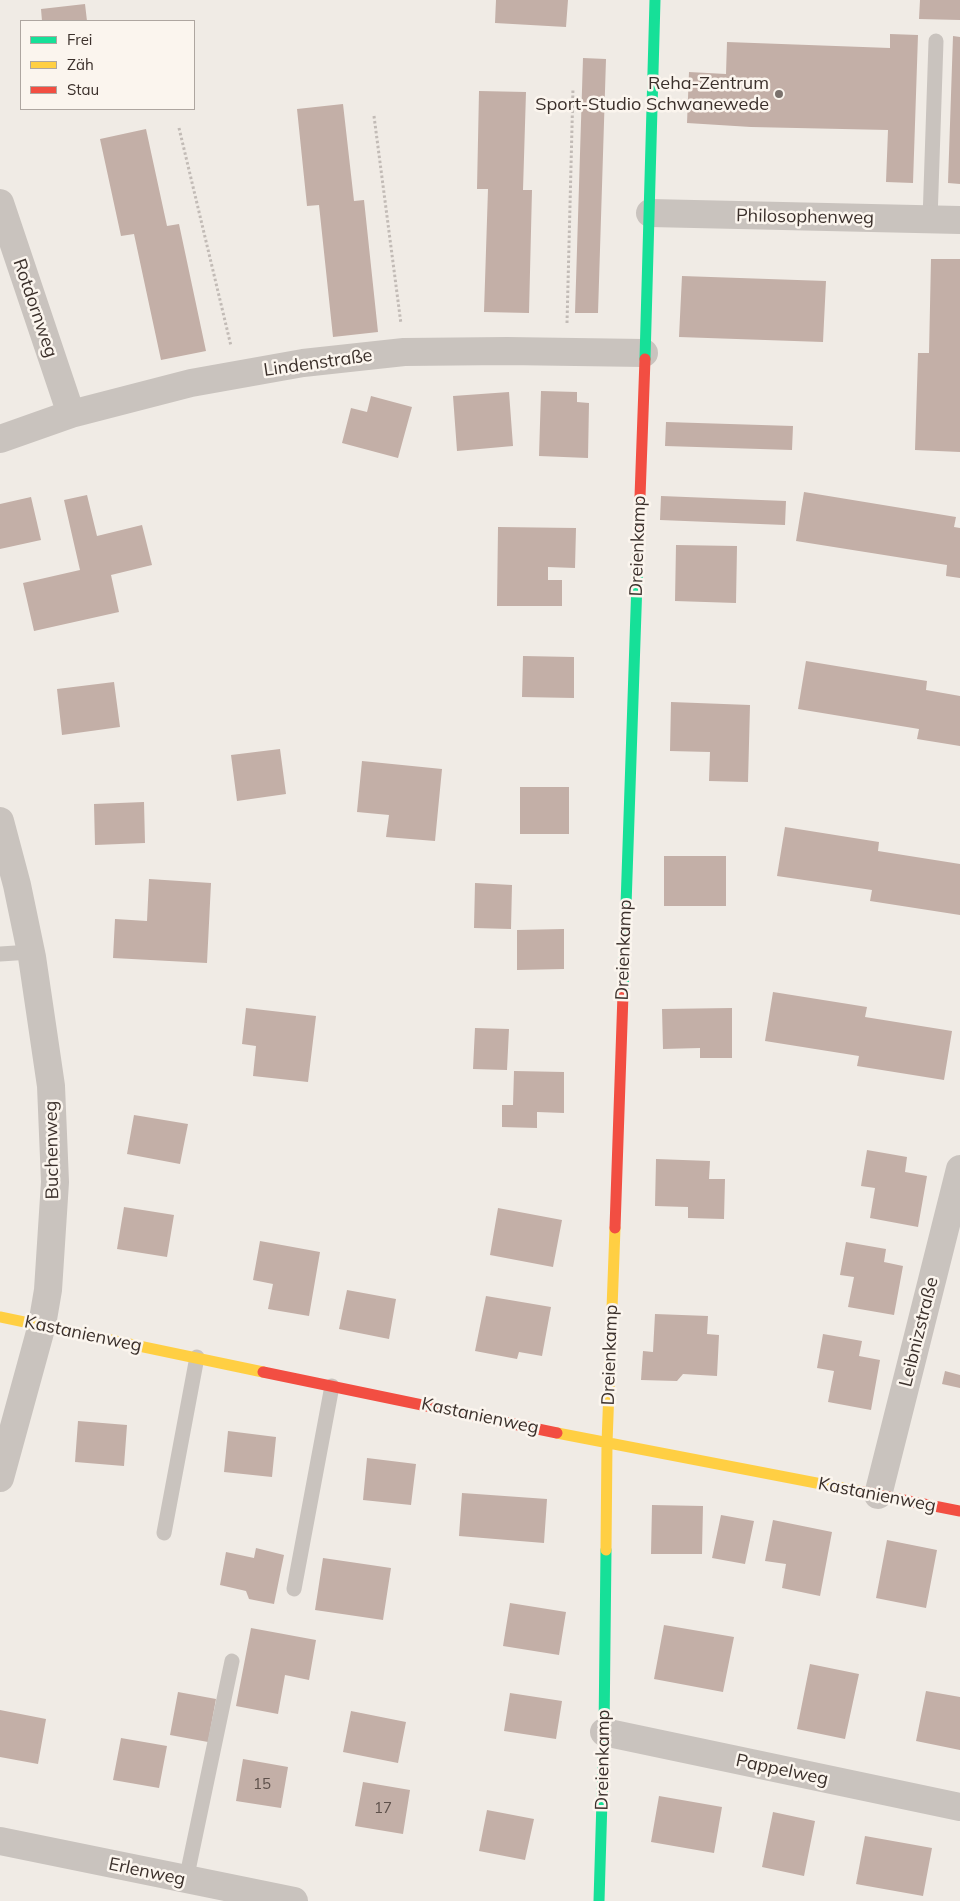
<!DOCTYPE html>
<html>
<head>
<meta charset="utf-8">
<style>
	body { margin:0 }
	#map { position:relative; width:960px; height:1901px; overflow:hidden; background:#f0ebe5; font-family:Mulish,sans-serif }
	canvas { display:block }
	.legend { position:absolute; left:20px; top:20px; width:175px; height:90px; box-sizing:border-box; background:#fbf5ee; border:1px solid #aea6a0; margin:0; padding:6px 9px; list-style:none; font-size:15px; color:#3b302b }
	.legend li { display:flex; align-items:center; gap:10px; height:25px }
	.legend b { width:25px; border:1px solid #aea6a0 }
</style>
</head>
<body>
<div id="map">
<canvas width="960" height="1901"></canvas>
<ul class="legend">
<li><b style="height:6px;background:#16e098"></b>Frei</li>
<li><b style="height:6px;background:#ffcf43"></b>Zäh</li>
<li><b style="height:6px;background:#f24e42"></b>Stau</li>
</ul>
</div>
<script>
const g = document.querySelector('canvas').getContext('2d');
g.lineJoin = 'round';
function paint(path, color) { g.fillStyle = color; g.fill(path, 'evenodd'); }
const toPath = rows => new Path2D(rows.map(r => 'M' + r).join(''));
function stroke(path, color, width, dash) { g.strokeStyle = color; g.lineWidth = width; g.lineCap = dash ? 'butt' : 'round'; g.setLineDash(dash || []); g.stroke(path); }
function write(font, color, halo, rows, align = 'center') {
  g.font = font + ' Mulish,sans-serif'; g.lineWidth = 5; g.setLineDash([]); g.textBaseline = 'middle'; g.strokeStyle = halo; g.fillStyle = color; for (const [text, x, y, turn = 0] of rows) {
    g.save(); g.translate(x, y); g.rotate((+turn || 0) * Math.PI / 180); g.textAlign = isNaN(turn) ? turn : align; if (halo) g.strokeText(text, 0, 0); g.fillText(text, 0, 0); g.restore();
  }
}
paint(toPath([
	[496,0,568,0,566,27,495,23],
	[920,0,960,0,960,20,919,19],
	[85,4,87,21,42,21,41,9],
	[890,34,918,35,913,183,886,182,888,130,751,127,687,123,689,72,726,74,727,42,890,48],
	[953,36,960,37,960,184,948,183],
	[583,58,606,59,598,313,575,313],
	[479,91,526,92,523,190,532,190,529,313,484,312,488,189,477,189],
	[343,104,354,201,364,200,378,332,333,337,319,205,307,206,297,109],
	[146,129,167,226,179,224,206,351,161,360,134,234,121,236,100,139],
	[931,259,960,259,960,452,915,450,918,353,929,353],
	[682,276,826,281,823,342,679,337],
	[541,391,577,392,577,402,589,403,588,458,539,456],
	[509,392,513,446,457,451,453,396],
	[371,396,412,407,398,458,342,443,351,408,367,412],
	[666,422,793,426,792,450,665,446],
	[804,492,956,517,954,527,960,528,960,578,946,576,947,565,796,541],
	[87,495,97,536,142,525,152,565,111,575,119,612,34,631,23,583,80,570,64,500],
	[661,496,786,501,785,525,660,520],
	[31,497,41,540,0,549,0,504],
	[498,527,576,528,575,568,548,567,548,580,562,580,562,606,497,606],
	[676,545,737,546,736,603,675,601],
	[523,656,574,657,574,698,522,697],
	[806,661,927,681,926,690,960,696,960,746,917,739,919,729,798,709],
	[114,682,120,727,62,735,57,689],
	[671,702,750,705,748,782,709,781,710,752,670,751],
	[280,749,286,794,237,801,231,755],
	[362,761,442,769,435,841,386,837,389,815,357,812],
	[520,787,569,787,569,834,520,834],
	[144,802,145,843,95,845,94,804],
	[785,827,879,842,878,851,960,864,960,915,870,901,872,890,777,876],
	[664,856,726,856,726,906,664,906],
	[149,879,211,883,207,963,113,958,115,919,147,921],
	[475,883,512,885,511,929,474,928],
	[564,929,564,969,517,970,517,930],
	[773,992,867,1007,865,1017,952,1031,944,1080,857,1066,859,1056,765,1041],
	[246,1008,316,1016,308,1082,253,1076,256,1046,242,1044],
	[732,1008,732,1058,700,1058,700,1048,663,1049,662,1009],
	[475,1028,509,1029,507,1070,473,1069],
	[514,1071,564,1072,564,1113,537,1112,537,1128,502,1127,502,1105,513,1105],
	[134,1115,188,1124,180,1164,127,1154],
	[867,1150,907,1157,905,1172,927,1176,918,1227,870,1218,875,1188,861,1186],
	[656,1159,710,1161,709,1179,725,1179,724,1219,688,1218,688,1207,655,1206],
	[124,1207,174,1215,167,1257,117,1249],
	[498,1208,562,1220,553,1267,490,1255],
	[260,1241,320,1252,309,1316,268,1309,273,1284,253,1280],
	[846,1242,886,1249,884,1262,903,1266,894,1315,848,1307,854,1277,840,1275],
	[347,1290,396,1299,389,1339,339,1329],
	[486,1296,551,1307,542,1356,519,1352,517,1359,475,1351],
	[655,1314,708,1316,707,1334,719,1335,717,1376,683,1374,677,1381,641,1380,643,1351,653,1352],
	[823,1334,862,1341,859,1356,880,1360,871,1410,828,1402,834,1371,817,1368],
	[945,1371,960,1375,960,1388,942,1384],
	[78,1421,127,1425,124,1466,75,1462],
	[228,1431,276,1437,272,1477,224,1472],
	[367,1458,416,1464,411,1505,363,1500],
	[462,1493,547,1499,544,1543,459,1536],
	[652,1505,703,1506,702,1554,651,1554],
	[721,1515,754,1521,745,1564,712,1558],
	[773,1520,832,1532,820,1596,782,1588,786,1564,765,1561],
	[887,1540,937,1550,926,1608,876,1598],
	[256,1548,284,1555,274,1604,249,1599,246,1591,220,1585,226,1552,254,1558],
	[323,1558,391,1568,383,1620,315,1610],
	[510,1603,566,1612,559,1655,503,1646],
	[664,1625,734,1637,723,1692,654,1679],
	[251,1628,316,1640,309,1680,285,1675,278,1714,236,1706],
	[810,1664,859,1674,845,1739,797,1729],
	[926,1691,960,1697,960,1750,916,1741],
	[178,1692,216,1699,208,1742,170,1735],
	[510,1693,562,1701,556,1739,504,1731],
	[0,1710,46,1719,38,1764,0,1757],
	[351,1711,406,1722,398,1763,343,1752],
	[121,1738,167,1746,159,1788,113,1780],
	[243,1759,288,1767,281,1808,236,1801],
	[363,1782,410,1790,403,1834,355,1826],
	[659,1796,722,1807,714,1853,651,1842],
	[487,1810,534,1819,525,1860,479,1851],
	[773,1812,815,1821,804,1876,762,1867],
	[865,1836,932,1848,923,1896,856,1884]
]), '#c3afa7');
stroke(toPath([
	[374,116,401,324],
	[179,128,231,346],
	[567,323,573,88]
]), '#c2bbb6', 3, [2.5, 2.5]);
stroke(toPath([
	[930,220,936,41],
	[0,954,31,952],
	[164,1533,197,1357],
	[294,1589,332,1386],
	[186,1880,232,1661]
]), '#c9c3be', 15);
stroke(toPath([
	[0,203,71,414],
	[650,213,960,220],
	[0,439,71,414,191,383,303,363,404,352,507,351,644,353],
	[0,821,17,885,32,957,51,1086,55,1182,48,1290,42,1325,0,1478],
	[878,1495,960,1169],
	[604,1732,960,1807],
	[0,1841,294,1901]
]), '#c9c3be', 28);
stroke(toPath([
	[645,359,655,0],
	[623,994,638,552],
	[599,1901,604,1732,606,1550]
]), '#16e098', 11);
stroke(toPath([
	[0,1317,263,1372],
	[557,1433,863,1492],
	[606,1550,607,1443,615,1228]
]), '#ffcf43', 11);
stroke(toPath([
	[638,552,645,359],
	[615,1228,623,994],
	[263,1372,557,1433],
	[863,1492,960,1511]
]), '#f24e42', 11);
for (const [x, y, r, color] of [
	[779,94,5,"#7a716c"]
]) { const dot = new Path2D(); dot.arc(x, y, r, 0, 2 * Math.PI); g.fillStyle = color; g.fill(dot); stroke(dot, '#fbf5ee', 2); }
write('15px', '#5d504a', null, [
	["15",262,1784],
	["17",383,1808]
]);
write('18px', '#3b302b', '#fbf5ee', [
	["Reha-Zentrum",769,84],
	["Sport-Studio Schwanewede",769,105]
], 'right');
write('18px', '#3b302b', '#fbf5ee', [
	["Philosophenweg",805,217,1],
	["Rotdornweg",35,308,71],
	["Lindenstraße",318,363,-8],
	["Dreienkamp",638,546,-88],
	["Dreienkamp",624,950,-88],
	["Buchenweg",52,1150,-91],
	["Leibnizstraße",919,1332,-76],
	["Kastanienweg",83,1334,12],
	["Dreienkamp",610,1355,-88],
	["Kastanienweg",480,1416,12],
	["Kastanienweg",877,1495,11],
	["Dreienkamp",603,1760,-89],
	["Pappelweg",782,1770,12],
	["Erlenweg",147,1872,12]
]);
</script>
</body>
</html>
